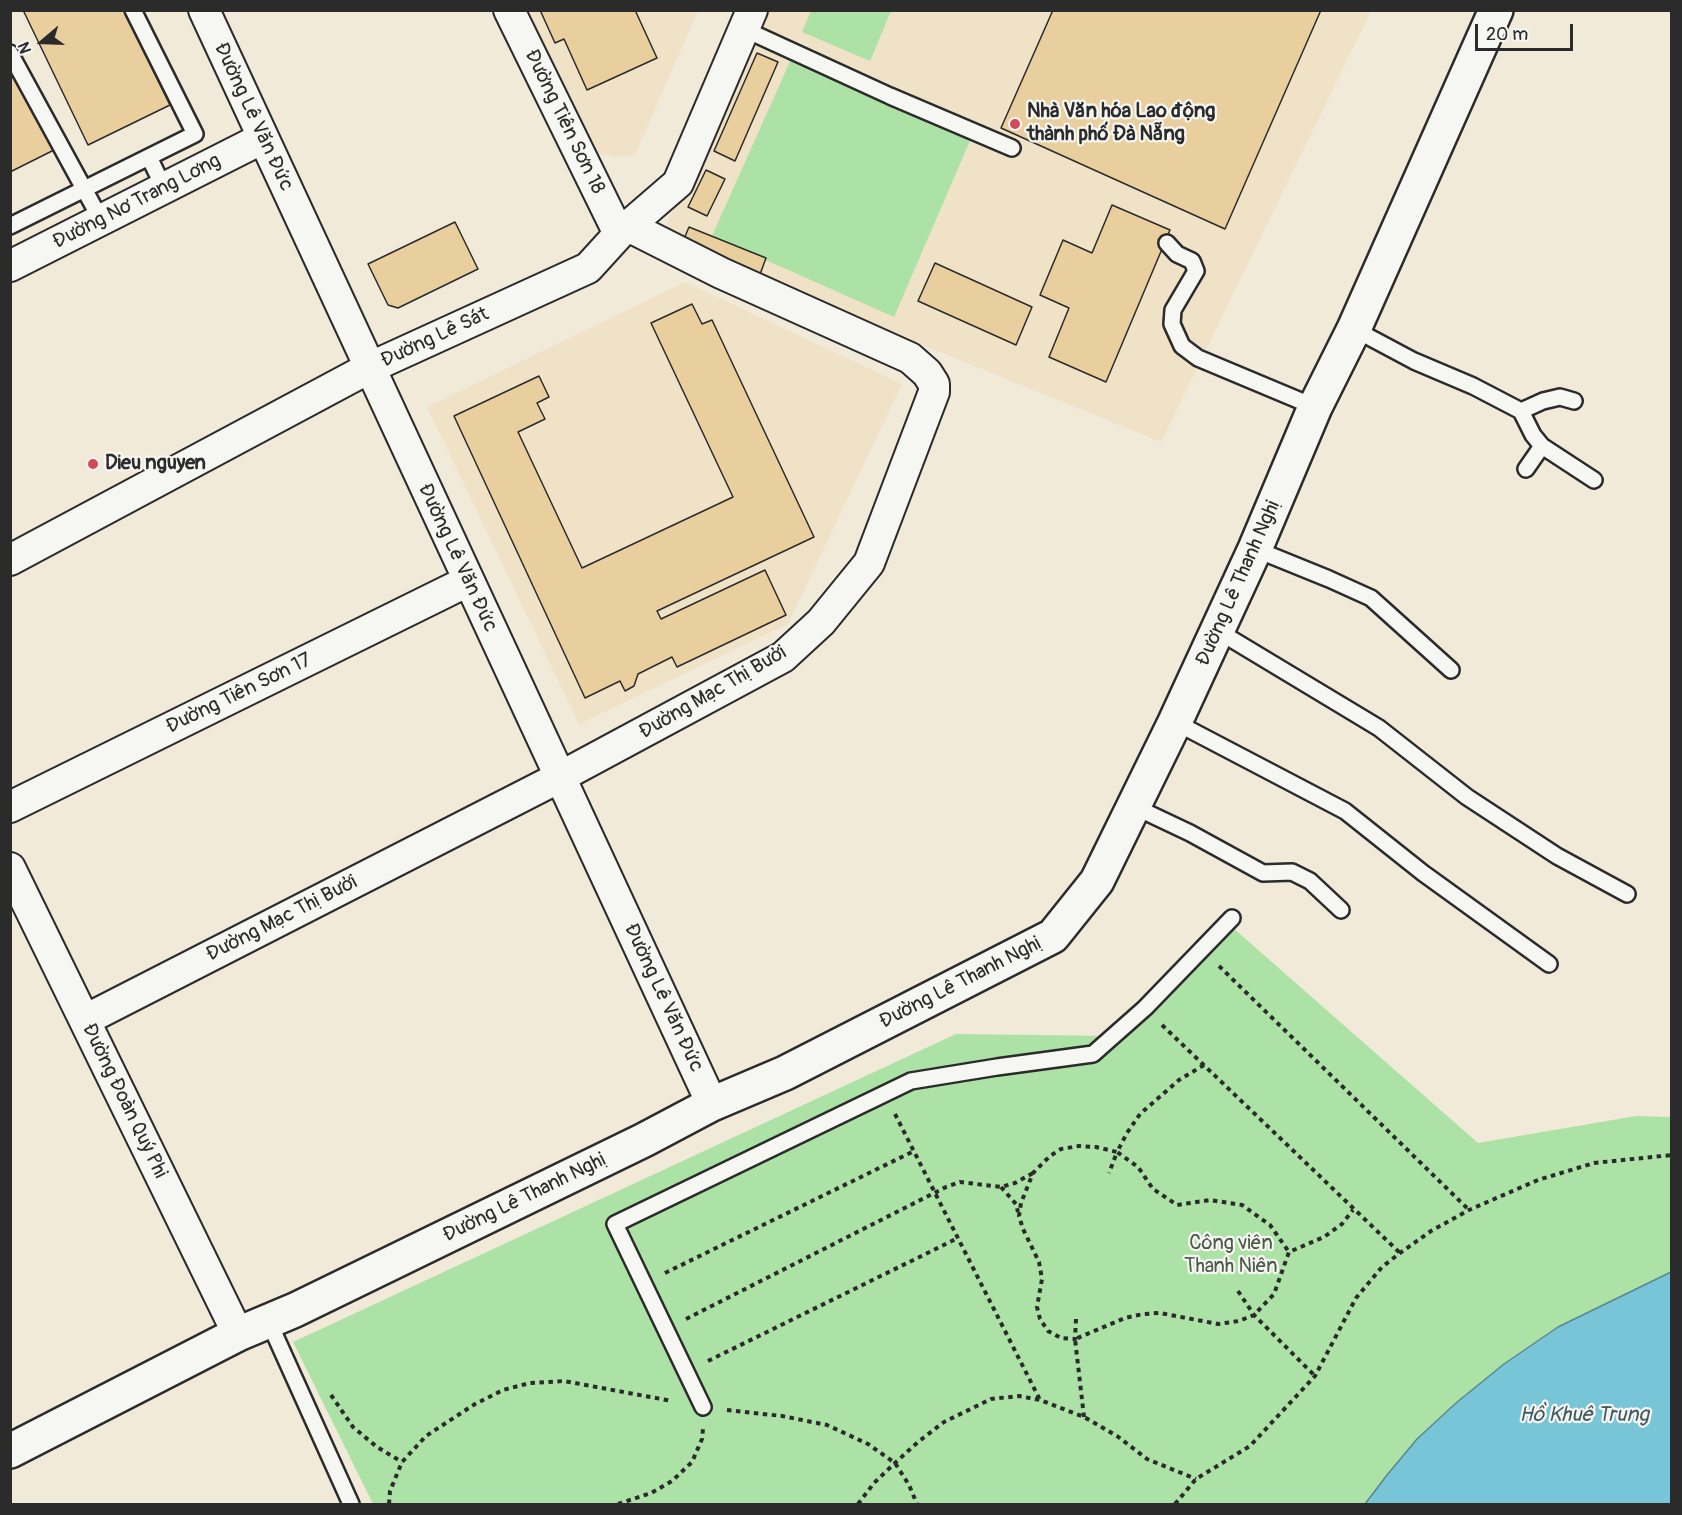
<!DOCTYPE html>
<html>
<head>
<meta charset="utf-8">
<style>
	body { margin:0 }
	#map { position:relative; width:1682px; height:1515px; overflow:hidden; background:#f2ead9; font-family:Pangolin,sans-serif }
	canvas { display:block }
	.frame { position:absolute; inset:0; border:12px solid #2b2b2b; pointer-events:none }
	.north { position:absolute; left:12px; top:12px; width:60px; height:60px; -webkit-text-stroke:4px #f6f6f2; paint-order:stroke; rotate:251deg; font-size:16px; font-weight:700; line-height:24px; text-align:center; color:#2b2b2b }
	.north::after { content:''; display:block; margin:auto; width:21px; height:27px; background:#2b2b2b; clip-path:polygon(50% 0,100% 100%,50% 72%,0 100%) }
	.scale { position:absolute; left:1475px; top:24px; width:98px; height:27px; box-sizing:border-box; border:3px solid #2b2b2b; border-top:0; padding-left:8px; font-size:18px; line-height:21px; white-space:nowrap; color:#2b2b2b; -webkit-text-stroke:4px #f6f6f2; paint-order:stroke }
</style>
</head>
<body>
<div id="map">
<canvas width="1682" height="1515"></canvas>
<div class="frame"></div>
<div class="north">N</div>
<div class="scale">20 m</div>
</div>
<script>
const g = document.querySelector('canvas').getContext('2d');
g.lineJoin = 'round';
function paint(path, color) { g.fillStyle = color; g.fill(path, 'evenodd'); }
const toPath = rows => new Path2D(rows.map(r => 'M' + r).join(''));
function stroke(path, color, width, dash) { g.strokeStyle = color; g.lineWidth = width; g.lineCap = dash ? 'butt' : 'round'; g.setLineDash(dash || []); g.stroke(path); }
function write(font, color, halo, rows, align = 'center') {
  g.font = font + ' Pangolin,sans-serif'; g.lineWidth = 4.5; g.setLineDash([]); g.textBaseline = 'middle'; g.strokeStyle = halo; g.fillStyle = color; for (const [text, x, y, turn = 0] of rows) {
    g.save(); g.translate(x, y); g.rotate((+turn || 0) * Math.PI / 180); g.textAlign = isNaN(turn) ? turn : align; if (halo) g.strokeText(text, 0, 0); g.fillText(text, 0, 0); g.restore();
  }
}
paint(toPath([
	[528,11,698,11,635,155,616,157,599,154],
	[768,11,1371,11,1161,442,660,238],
	[685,282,902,384,788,624,579,724,427,407]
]), '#efe2c7');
paint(toPath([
	[811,11,811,10,891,11,870,61,802,32],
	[792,57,972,136,894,317,712,236],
	[1224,920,1478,1143,1636,1116,1671,1117,1671,1504,373,1504,293,1342,956,1034,1115,1036]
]), '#ace2a5');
const water = toPath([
	[1671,1272,1671,1504,1365,1504,1387,1475,1417,1439,1456,1403,1504,1364,1558,1327,1671,1272]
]);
paint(water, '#79c5d8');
stroke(water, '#5a8793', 1.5);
const building = toPath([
	[23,10,124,10,170,105,88,145,23,10],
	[540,10,635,10,657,58,587,90,564,39,555,43,540,10],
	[1053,10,1321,10,1225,229,1001,128,1053,10],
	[757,53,778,62,735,161,714,151,757,53],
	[16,76,54,150,10,172,10,79,16,76],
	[706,170,725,179,707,216,688,207,706,170],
	[1112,205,1170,230,1106,382,1049,357,1069,308,1040,295,1063,240,1092,253,1112,205],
	[455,222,478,269,398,308,388,305,368,264,455,222],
	[689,227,766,258,759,277,681,246,689,227],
	[935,263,1032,307,1016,345,918,301,935,263],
	[692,304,702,324,712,320,814,537,657,611,661,619,765,570,786,615,677,667,672,657,638,674,634,686,625,691,620,681,585,698,454,416,539,376,549,397,537,403,545,419,518,432,582,568,733,497,651,323,692,304]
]);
paint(building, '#e9cf9e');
stroke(building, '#2b2b2b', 1.5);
const service = toPath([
	[744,29,890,96,1012,148],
	[10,53,101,220],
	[149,157,164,188],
	[10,226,195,134,133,10],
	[1167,243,1177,254,1192,261,1196,271,1173,310,1172,324,1182,346,1198,358,1315,407],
	[1354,329,1414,361,1473,386,1521,411,1533,435,1542,446,1594,480],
	[1521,411,1543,401,1560,397,1574,401],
	[1526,469,1542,446],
	[1255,549,1329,579,1371,598,1451,670],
	[1218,631,1379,728,1467,797,1557,856,1627,894],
	[1175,722,1345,811,1423,873,1549,964],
	[1133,806,1190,833,1263,873,1292,872,1310,881,1341,910],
	[269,1322,351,1504],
	[703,1407,615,1224,911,1081,997,1067,1093,1054,1145,1008,1232,918]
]);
const minor = toPath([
	[204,10,712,1104],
	[509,10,619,234],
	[10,266,263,138],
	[10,560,369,368,588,268,619,234,678,183,752,10],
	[10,807,468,581],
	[10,868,238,1334],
	[85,1020,560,777,783,657,821,622,869,563,934,392,934,384,927,373,910,358,721,273,628,226]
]);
const secondary = toPath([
	[10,1451,238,1334,295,1310,644,1140,712,1104,785,1073,1053,936,1097,881,1175,722,1255,549,1315,407,1354,329,1496,10]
]);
stroke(service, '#2b2b2b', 20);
stroke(minor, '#2b2b2b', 34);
stroke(secondary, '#2b2b2b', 38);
stroke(toPath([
	[1219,966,1469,1210],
	[1162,1025,1400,1253],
	[1204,1065,1179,1080,1140,1114,1127,1133,1117,1152,1138,1167,1153,1189,1177,1205,1210,1200,1242,1205,1270,1225,1289,1252],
	[895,1114,1040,1400],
	[1001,1187,1016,1204,1018,1212],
	[665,1273,914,1151],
	[1238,1291,1254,1315,1315,1376],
	[686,1319,946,1187,960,1182,1001,1187,1015,1183,1033,1173],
	[1076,1319,1075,1339,1061,1338,1048,1331,1040,1319,1037,1307,1042,1279,1039,1262,1023,1229,1019,1216,1021,1203,1033,1173,1050,1156,1061,1149,1079,1146,1096,1147,1117,1152,1109,1173],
	[708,1361,958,1238],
	[331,1395,353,1427,377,1447,402,1462],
	[727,1410,782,1416,827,1425,868,1444,895,1463,909,1485,917,1504],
	[1084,1417,1075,1339,1125,1318,1143,1314,1160,1313,1218,1324,1239,1321,1254,1315,1274,1294,1289,1252,1324,1237,1342,1224,1353,1210],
	[389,1504,390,1491,402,1462,426,1436,475,1404,503,1390,530,1383,564,1381,672,1401],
	[618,1504,651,1493,672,1481,692,1462,702,1439,703,1429],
	[858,1504,874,1483,895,1463,918,1442,944,1422,991,1399,1019,1396,1040,1400,1084,1417,1117,1436,1147,1459,1196,1479],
	[1175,1504,1196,1479,1250,1446,1315,1376,1356,1298,1382,1267,1400,1253,1431,1231,1469,1210,1538,1180,1594,1163,1672,1155]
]), '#2b2b2b', 4, [4.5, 4.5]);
stroke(service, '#f6f6f2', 15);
stroke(minor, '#f6f6f2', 30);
stroke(secondary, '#f6f6f2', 33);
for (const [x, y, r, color] of [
	[1015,124,6,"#d1495b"],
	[93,464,6,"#d1495b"]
]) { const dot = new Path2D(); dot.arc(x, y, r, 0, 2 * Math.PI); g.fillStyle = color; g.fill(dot); stroke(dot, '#f6f6f2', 2); }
write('bold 20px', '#2b2b2b', '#f6f6f2', [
	["Nhà Văn hóa Lao động",1027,112],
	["thành phố Đà Nẵng",1027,135],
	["Dieu nguyen",105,464]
], 'left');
write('20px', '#2b2b2b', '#f6f6f2', [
	["Đường Lê Văn Đức",253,117,65],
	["Đường Tiên Sơn 18",564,122,64],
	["Đường Nơ Trang Lơng",137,202,-27],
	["Đường Lê Sát",435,338,-25],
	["Đường Lê Văn Đức",457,558,65],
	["Đường Lê Thanh Nghị",1239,583,-66],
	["Đường Mạc Thị Bưởi",713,693,-30],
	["Đường Tiên Sơn 17",239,694,-26],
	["Đường Mạc Thị Bưởi",282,919,-27],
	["Đường Lê Thanh Nghị",961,983,-27],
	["Đường Lê Văn Đức",663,998,65],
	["Đường Đoàn Quý Phi",124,1101,64],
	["Đường Lê Thanh Nghị",525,1198,-26]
]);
write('20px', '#4b594a', '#f6f6f2', [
	["Công viên",1231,1244],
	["Thanh Niên",1231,1267]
]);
write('italic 21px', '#42595f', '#f6f6f2', [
	["Hồ Khuê Trung",1584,1416]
]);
</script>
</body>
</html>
